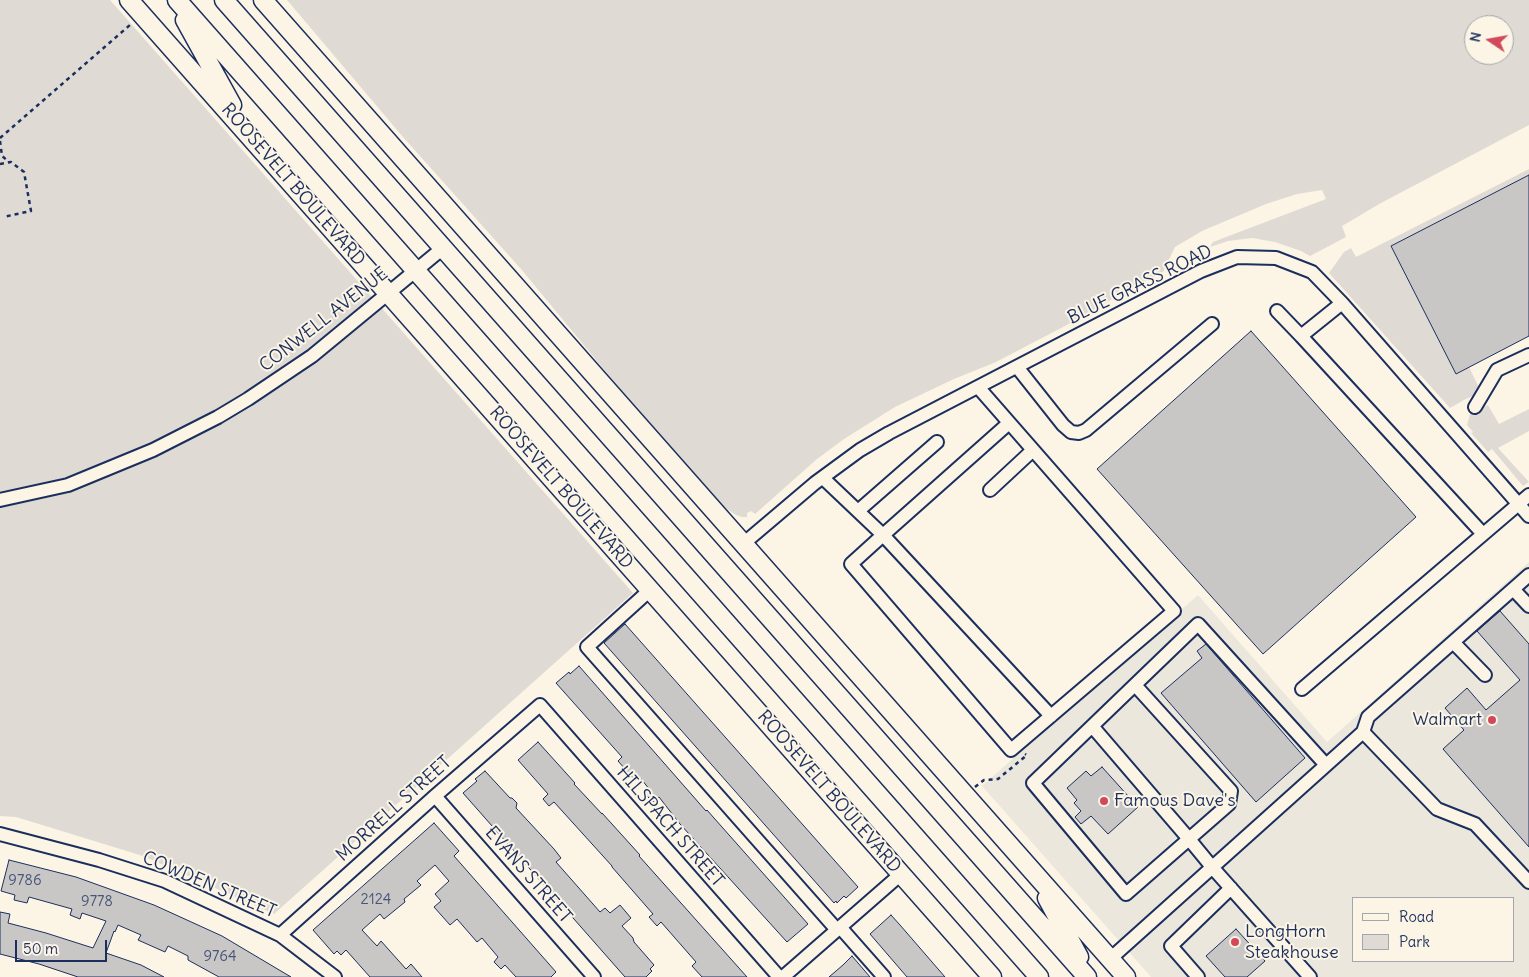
<!DOCTYPE html>
<html>
<head>
<meta charset="utf-8">
<style>
	body { margin:0 }
	#map { position:relative; width:1529px; height:977px; overflow:hidden; background:#fcf5e5; font-family:Delius,sans-serif }
	canvas { display:block }
	.legend { position:absolute; left:1352px; top:897px; width:162px; height:65px; box-sizing:border-box; background:#fcf5e5; border:1px solid #a2a6af; margin:0; padding:6px 9px; list-style:none; font-size:15px; color:#1b2f5e }
	.legend li { display:flex; align-items:center; gap:10px; height:25px }
	.legend b { width:25px; border:1px solid #a2a6af }
	.north { position:absolute; left:1464px; top:15px; width:50px; height:50px; box-sizing:border-box; background:#fcf5e5; border:1px solid #a2a6af; border-radius:50%; rotate:282deg; font-size:14px; font-weight:700; line-height:20px; text-align:center; color:#1b2f5e }
	.north::after { content:''; display:block; margin:auto; width:18px; height:22px; background:#d1495b; clip-path:polygon(50% 0,100% 100%,50% 72%,0 100%) }
	.scale { position:absolute; left:15px; top:940px; width:92px; height:22px; box-sizing:border-box; border:2px solid #1b2f5e; border-top:0; padding-left:6px; font-size:15px; line-height:18px; white-space:nowrap; color:#1b2f5e; -webkit-text-stroke:4px #fcf5e5; paint-order:stroke }
</style>
</head>
<body>
<div id="map">
<canvas width="1529" height="977"></canvas>
<ul class="legend">
<li><b style="height:6px;background:#fcf5e5"></b>Road</li>
<li><b style="height:14px;background:#dfdbd4"></b>Park</li>
</ul>
<div class="north">N</div>
<div class="scale">50 m</div>
</div>
<script>
const g = document.querySelector('canvas').getContext('2d');
g.lineJoin = 'round';
function paint(path, color) { g.fillStyle = color; g.fill(path, 'evenodd'); }
const toPath = rows => new Path2D(rows.map(r => 'M' + r).join(''));
function stroke(path, color, width, dash) { g.strokeStyle = color; g.lineWidth = width; g.lineCap = dash ? 'butt' : 'round'; g.setLineDash(dash || []); g.stroke(path); }
function write(font, color, halo, rows, align = 'center') {
  g.font = font + ' Delius,sans-serif'; g.lineWidth = 4; g.setLineDash([]); g.textBaseline = 'middle'; g.strokeStyle = halo; g.fillStyle = color; for (const [text, x, y, turn = 0] of rows) {
    g.save(); g.translate(x, y); g.rotate((+turn || 0) * Math.PI / 180); g.textAlign = isNaN(turn) ? turn : align; if (halo) g.strokeText(text, 0, 0); g.fillText(text, 0, 0); g.restore();
  }
}
paint(toPath([
	[1529,562,1529,977,1151,977,982,786,1198,595,1327,742],
	[1353,898,1513,898,1513,961,1353,961]
]), '#ece7dc');
paint(toPath([
	[0,0,110,0,633,593,274,914,143,856,16,817,0,816],
	[287,0,1529,0,1529,125,1381,203,1342,226,1346,237,1310,256,1301,251,1275,242,1252,238,1228,241,1210,247,1213,242,1326,199,1322,190,1297,194,1266,204,1202,231,1175,247,1163,272,1112,299,1088,314,996,362,954,379,895,407,844,439,817,459,755,514,751,511,747,513,747,517,742,517,736,515,724,507,606,372,521,269,403,137],
	[1474,25,1504,25,1504,55,1474,55],
	[1529,169,1529,175,1391,246,1456,374,1469,367,1481,392,1464,400,1450,408,1329,273,1344,252,1351,248,1356,257],
	[1488,405,1499,424,1529,409,1529,431,1498,448,1529,482,1523,486,1492,449,1488,452,1471,433,1473,432,1467,425,1470,414]
]), '#dfdbd4');
const building = toPath([
	[1529,175,1529,336,1456,374,1391,246,1529,175],
	[1251,331,1416,517,1263,654,1097,469,1251,331],
	[1500,611,1529,644,1529,847,1443,749,1464,730,1445,708,1467,688,1486,710,1520,680,1477,631,1500,611],
	[625,624,858,887,846,898,844,896,837,903,836,901,834,903,604,643,625,624],
	[1206,644,1305,758,1256,802,1161,693,1202,658,1197,651,1206,644],
	[579,666,706,811,707,810,714,818,808,924,787,942,680,824,659,797,653,802,645,794,650,790,637,774,633,778,625,769,618,761,622,757,556,683,569,672,570,674,579,666],
	[538,742,575,783,574,784,602,814,602,813,640,855,639,856,747,977,702,977,692,966,696,962,661,922,657,926,649,917,653,914,612,867,612,866,554,802,549,806,543,799,548,794,518,760,538,742],
	[1102,767,1138,807,1108,834,1091,816,1081,824,1075,817,1081,811,1074,803,1077,800,1067,788,1086,771,1091,776,1102,767],
	[485,771,510,798,512,798,517,803,516,808,554,849,561,858,556,862,600,912,605,908,610,913,620,905,631,918,622,926,633,938,634,942,654,965,650,969,652,971,646,977,625,977,463,793,477,781,475,779,485,771],
	[434,823,459,851,454,856,556,972,551,977,516,977,505,965,501,969,494,962,498,957,482,938,477,942,457,919,450,925,434,907,441,901,435,894,449,881,435,865,417,881,421,885,404,899,405,902,384,919,380,914,362,930,377,946,381,941,406,969,411,964,422,977,370,977,346,950,341,955,337,951,334,954,313,930,434,823],
	[9,860,76,877,154,905,222,936,291,977,219,977,188,960,188,956,168,946,165,952,138,940,141,935,118,925,115,932,114,931,106,953,141,965,164,977,78,977,39,964,0,954,0,912,10,914,8,923,46,933,93,948,106,921,82,913,80,919,70,915,72,909,29,897,27,903,14,900,15,895,1,891,9,860],
	[891,915,900,925,945,977,907,977,870,934,891,915],
	[1236,929,1265,961,1247,977,1225,977,1206,956,1236,929],
	[852,956,870,977,829,977,843,965,852,956]
]);
paint(building, '#c8c7c6');
stroke(building, '#1b2f5e', 1);
const minor = toPath([
	[1342,303,1301,336,1483,534],
	[1277,311,1301,336],
	[1017,367,1063,425,1071,432,1079,433,1086,430,1212,324],
	[1475,407,1497,370,1529,355],
	[1009,423,883,535,1051,716],
	[823,478,883,535,851,564,1011,750,1174,611,978,387],
	[990,490,1033,450],
	[0,500,68,485,153,450,218,417,248,399,312,356,443,248],
	[858,511,937,442],
	[743,544,815,483,860,450,889,433,1201,271,1237,257,1276,258,1312,272,1342,303,1529,516],
	[1513,589,1529,606],
	[650,590,587,647,837,930],
	[1453,642,1485,675],
	[1302,689,1529,495],
	[1092,726,1189,839,1229,804,1231,791,1135,685],
	[1363,732,1437,809,1475,824,1529,882],
	[435,796,594,977],
	[0,834,99,860,165,881,280,935,335,977],
	[840,927,884,977],
	[280,935,435,796,540,705,779,977],
	[1110,959,1363,732,1368,717,1529,575],
	[783,977,901,874],
	[1198,977,1171,946,1231,888],
	[1310,977,1212,867,1189,839,1126,894,1033,783,1198,624,1326,765]
]);
const highway = toPath([
	[129,0,992,977],
	[177,0,1039,977],
	[224,0,1087,977],
	[263,0,1126,977],
	[185,20,232,105],
	[1047,898,1079,957]
]);
stroke(minor, '#1b2f5e', 16);
stroke(highway, '#1b2f5e', 21);
stroke(toPath([
	[0,138,130,25],
	[0,141,2,156,9,162],
	[0,164,11,162,24,172,31,211,3,217],
	[975,787,984,780,998,779,1027,755,1025,754]
]), '#1b2f5e', 2.5, [4, 4]);
stroke(minor, '#fcf5e5', 12);
stroke(highway, '#fcf5e5', 18);
for (const [x, y, r, color] of [
	[1492,720,5,"#d1495b"],
	[1104,801,5,"#d1495b"],
	[1235,942,5,"#d1495b"]
]) { const dot = new Path2D(); dot.arc(x, y, r, 0, 2 * Math.PI); g.fillStyle = color; g.fill(dot); stroke(dot, '#fcf5e5', 2); }
write('15px', '#465578', null, [
	["9786",25,881],
	["2124",376,900],
	["9778",97,902],
	["9764",220,957]
]);
write('18px', '#1b2f5e', '#fcf5e5', [
	["ROOSEVELT BOULEVARD",293,185,49],
	["BLUE GRASS ROAD",1140,285,-26],
	["CONWELL AVENUE",324,320,-38],
	["ROOSEVELT BOULEVARD",561,488,49],
	["ROOSEVELT BOULEVARD",829,792,49],
	["MORRELL STREET",394,809,-42],
	["HILSPACH STREET",670,827,49],
	["EVANS STREET",528,875,49],
	["COWDEN STREET",209,885,23]
]);
write('18px', '#1b2f5e', '#fcf5e5', [
	["Walmart",1482,720,"right"],
	["Famous Dave's",1114,801],
	["LongHorn",1245,932],
	["Steakhouse",1245,953]
], 'left');
</script>
</body>
</html>
